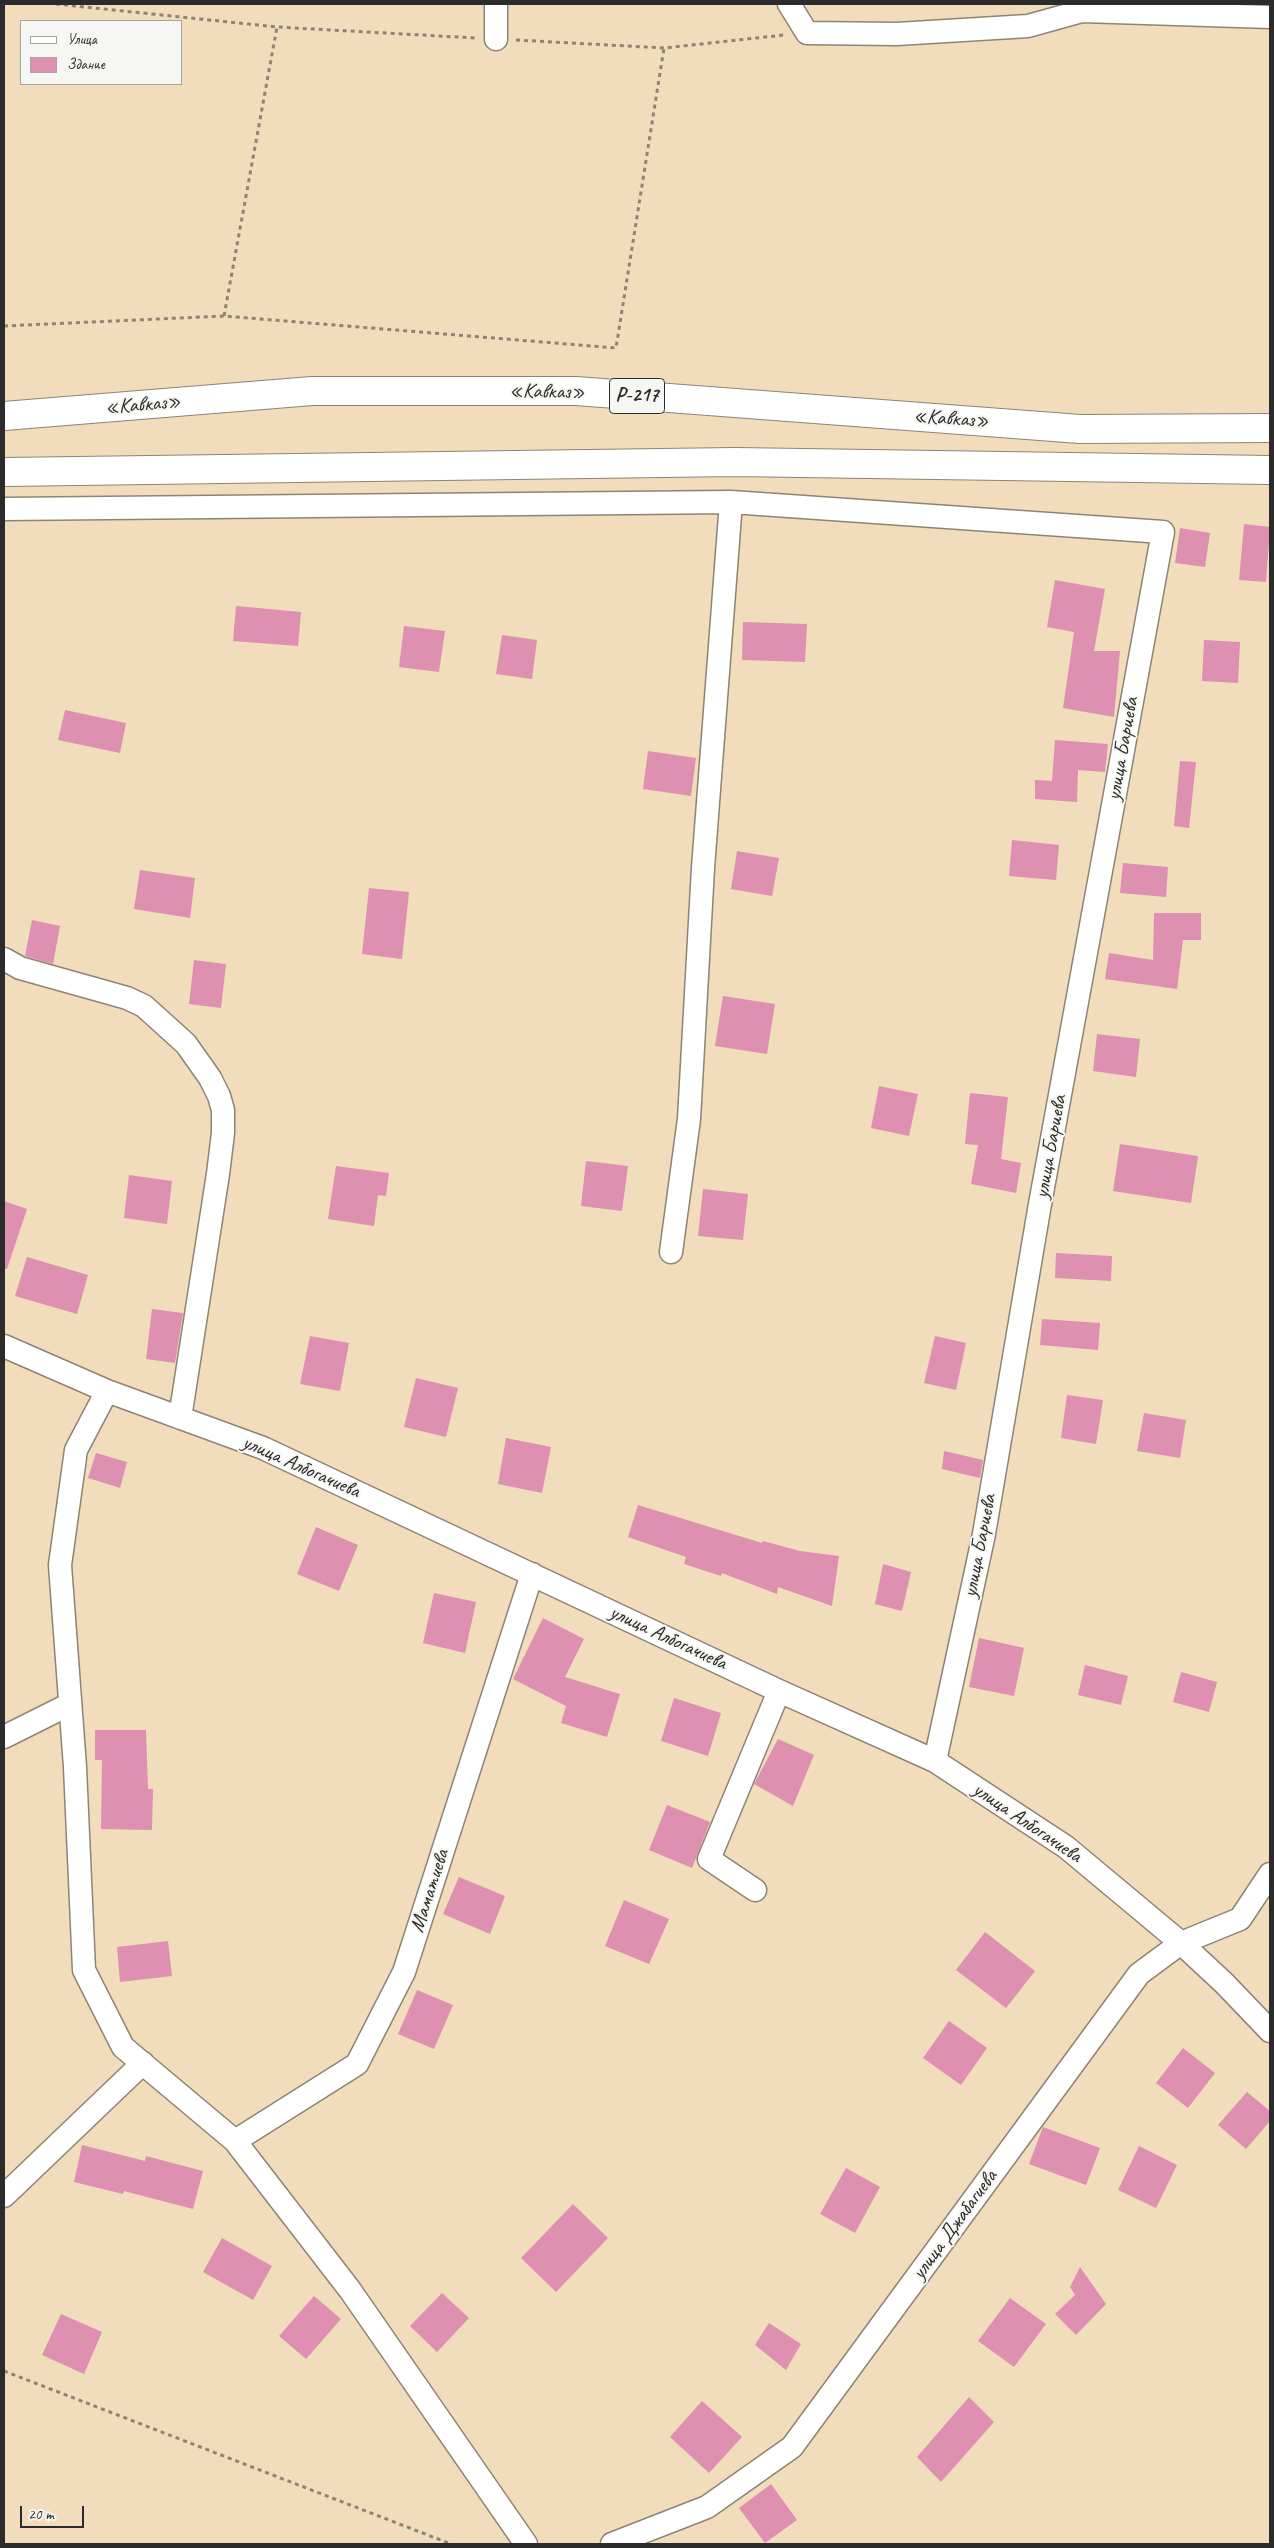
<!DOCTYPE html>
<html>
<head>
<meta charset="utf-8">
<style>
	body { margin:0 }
	#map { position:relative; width:1274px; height:2548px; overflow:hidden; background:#f1dcbc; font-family:Caveat,sans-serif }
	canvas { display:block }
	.frame { position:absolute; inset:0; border:5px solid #2b2b2b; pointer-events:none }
	.legend { position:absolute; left:20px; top:20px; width:162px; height:65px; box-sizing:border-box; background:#f6f6f2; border:1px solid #a5a5a2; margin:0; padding:6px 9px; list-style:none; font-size:15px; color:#2b2b2b }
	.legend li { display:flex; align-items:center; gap:10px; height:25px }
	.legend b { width:25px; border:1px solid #a5a5a2 }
	.scale { position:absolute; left:20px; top:2506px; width:64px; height:22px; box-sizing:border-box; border:2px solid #2b2b2b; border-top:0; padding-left:6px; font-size:15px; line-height:18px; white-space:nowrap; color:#2b2b2b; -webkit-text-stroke:4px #f6f6f2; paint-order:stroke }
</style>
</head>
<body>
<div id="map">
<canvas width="1274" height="2548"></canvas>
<div class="frame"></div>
<ul class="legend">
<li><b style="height:6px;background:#fff"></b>Улица</li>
<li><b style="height:14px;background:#dd90af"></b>Здание</li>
</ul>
<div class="scale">20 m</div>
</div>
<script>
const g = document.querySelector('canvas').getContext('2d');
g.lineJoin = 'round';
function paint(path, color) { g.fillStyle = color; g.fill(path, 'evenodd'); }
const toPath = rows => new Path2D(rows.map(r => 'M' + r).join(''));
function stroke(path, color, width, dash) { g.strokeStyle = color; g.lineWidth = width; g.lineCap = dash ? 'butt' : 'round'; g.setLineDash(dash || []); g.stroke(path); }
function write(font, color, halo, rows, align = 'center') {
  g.font = font + ' Caveat,sans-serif'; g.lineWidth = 4; g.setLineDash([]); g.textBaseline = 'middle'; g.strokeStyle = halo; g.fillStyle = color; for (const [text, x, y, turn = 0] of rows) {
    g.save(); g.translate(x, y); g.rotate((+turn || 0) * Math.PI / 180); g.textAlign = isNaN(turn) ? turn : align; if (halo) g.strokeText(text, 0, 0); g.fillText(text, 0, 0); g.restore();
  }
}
paint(toPath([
	[1244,524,1270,527,1266,582,1239,580],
	[1180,528,1210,533,1205,567,1175,563],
	[1055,580,1105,589,1094,651,1120,651,1114,717,1063,708,1074,632,1047,627],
	[236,606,301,612,298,646,233,641],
	[743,622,807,624,805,662,742,660],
	[404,626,445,631,439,672,399,667],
	[502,635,537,640,532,679,496,674],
	[1204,640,1240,642,1238,683,1202,681],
	[65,710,126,723,120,753,58,740],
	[1055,740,1108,744,1105,772,1078,770,1077,802,1035,799,1035,780,1052,781],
	[648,751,696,758,691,796,643,789],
	[1180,761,1196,762,1189,828,1174,826],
	[1012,840,1059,845,1056,880,1009,876],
	[737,851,779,858,772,896,731,889],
	[1123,863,1168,867,1166,897,1120,893],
	[140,870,195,878,190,918,134,909],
	[369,888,409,892,402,959,362,954],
	[1154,913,1201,913,1201,940,1183,940,1177,989,1105,979,1109,953,1153,960],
	[32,920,60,926,53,964,25,956],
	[194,960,226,964,221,1008,189,1004],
	[723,996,775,1004,767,1054,715,1046],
	[1097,1034,1140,1039,1136,1077,1093,1071],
	[879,1086,918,1094,909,1136,871,1128],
	[970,1093,1008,1097,1001,1159,1021,1163,1016,1193,971,1184,978,1145,965,1144],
	[1120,1144,1198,1156,1191,1203,1113,1191],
	[586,1161,628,1166,622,1211,581,1206],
	[336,1166,389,1173,386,1196,378,1195,374,1226,328,1219],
	[129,1175,172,1181,167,1224,124,1218],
	[703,1189,748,1194,743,1240,698,1236],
	[4,1201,27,1209,7,1269,4,1269],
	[1056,1253,1112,1256,1111,1281,1055,1278],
	[27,1257,88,1275,77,1314,15,1296],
	[152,1309,183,1313,175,1363,146,1359],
	[1042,1319,1100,1323,1098,1350,1040,1345],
	[310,1336,349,1343,340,1391,300,1384],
	[935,1336,966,1343,956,1390,924,1383],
	[416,1378,458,1388,446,1437,404,1427],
	[1067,1395,1103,1400,1096,1444,1061,1438],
	[1144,1413,1186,1420,1180,1458,1137,1451],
	[506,1438,551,1447,542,1493,498,1484],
	[944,1451,983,1460,980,1478,942,1469],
	[96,1453,127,1462,120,1488,88,1478],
	[638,1505,762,1543,763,1541,800,1551,839,1556,832,1606,778,1587,777,1594,722,1573,721,1576,684,1564,686,1557,628,1537],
	[316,1527,358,1545,339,1591,297,1574],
	[883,1564,911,1572,902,1611,875,1604],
	[434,1593,476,1602,465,1653,423,1643],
	[543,1618,584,1639,565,1677,620,1694,607,1737,561,1723,566,1706,513,1679],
	[979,1638,1024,1648,1014,1696,969,1687],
	[1085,1665,1128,1676,1121,1705,1078,1695],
	[1181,1672,1217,1682,1209,1712,1173,1702],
	[674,1698,721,1713,708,1756,661,1741],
	[95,1730,146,1730,148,1789,153,1789,152,1830,101,1829,102,1760,95,1760],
	[778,1739,814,1755,793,1806,754,1784],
	[667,1805,710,1822,692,1868,649,1850],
	[459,1877,505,1896,490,1934,443,1914],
	[624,1900,669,1919,649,1964,605,1946],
	[985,1932,1035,1971,1006,2008,956,1970],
	[168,1941,172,1976,120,1982,117,1947],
	[417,1990,453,2005,434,2049,398,2034],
	[949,2021,987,2048,961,2085,923,2058],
	[1183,2048,1215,2073,1188,2108,1156,2083],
	[1247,2092,1270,2111,1270,2121,1246,2149,1218,2125],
	[1043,2127,1100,2148,1086,2185,1029,2164],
	[82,2145,145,2161,146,2156,203,2171,193,2209,124,2191,123,2194,74,2182],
	[1139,2146,1177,2165,1156,2208,1118,2190],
	[846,2168,880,2187,855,2233,820,2214],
	[573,2204,608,2238,556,2292,521,2258],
	[222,2238,272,2266,253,2300,203,2272],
	[1080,2267,1106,2304,1076,2335,1055,2314,1075,2295,1070,2287],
	[442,2293,469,2318,437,2352,410,2326],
	[314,2296,341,2319,306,2359,279,2336],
	[1010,2298,1046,2324,1014,2367,978,2341],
	[61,2314,102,2332,84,2374,42,2355],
	[769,2323,801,2344,786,2370,755,2345],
	[969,2397,994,2422,941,2482,917,2457],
	[702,2401,742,2437,709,2473,670,2437],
	[771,2484,797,2520,765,2543,739,2508]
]), '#dd90af');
const minor = toPath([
	[789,4,807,33,897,34,1028,26,1082,11,1270,17],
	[496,39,496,4],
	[4,509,731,502,1163,532,1040,1204,984,1534,935,1761],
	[4,959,20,968,127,998,144,1006,186,1044,210,1078,219,1096,223,1110,223,1133,218,1174,180,1418],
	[671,1252,689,1119,703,868,731,502],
	[4,1346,107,1391,263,1448,779,1691,935,1761,1066,1847,1181,1943,1224,1983,1270,2031],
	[107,1391,76,1450,60,1565,75,1767,84,1970,123,2047,235,2141,350,2290,526,2544],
	[4,1737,70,1704],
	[755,1890,709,1859,779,1691],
	[235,2141,357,2064,404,1972,532,1574],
	[4,2196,143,2063],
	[612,2544,707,2507,792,2447,1139,1974,1181,1943,1240,1919,1270,1874]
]);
const highway = toPath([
	[4,416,312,391,576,391,1080,429,1270,428],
	[4,472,735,462,1270,470]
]);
stroke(minor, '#8e8474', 25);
stroke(highway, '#8e8474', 30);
stroke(toPath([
	[56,4,277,27,475,38],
	[516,40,664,48,784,35],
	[224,316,277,27],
	[4,326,224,316,616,348,664,48],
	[4,2371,451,2544]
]), '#8e8474', 3, [4, 4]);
stroke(minor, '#fff', 22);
stroke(highway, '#fff', 28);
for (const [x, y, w] of [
	[637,396,55]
]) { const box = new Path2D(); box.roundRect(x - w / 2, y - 17.5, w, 35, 4); g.fillStyle = '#f6f6f2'; g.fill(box); stroke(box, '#2b2b2b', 1); }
write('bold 20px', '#2b2b2b', null, [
	["Р-217",637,396]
]);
write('21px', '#2b2b2b', '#f6f6f2', [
	["«Кавказ»",547,392,1],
	["«Кавказ»",143,405,-5],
	["«Кавказ»",951,419,4],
	["улица Бариева",1123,749,-80],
	["улица Бариева",1051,1147,-80],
	["улица Албогачиева",301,1467,24],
	["улица Бариева",980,1546,-79],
	["улица Албогачиева",668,1638,25],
	["улица Албогачиева",1027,1823,34],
	["Маматиева",430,1891,-72],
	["улица Джабагиева",955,2225,-54]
]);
</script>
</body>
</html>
